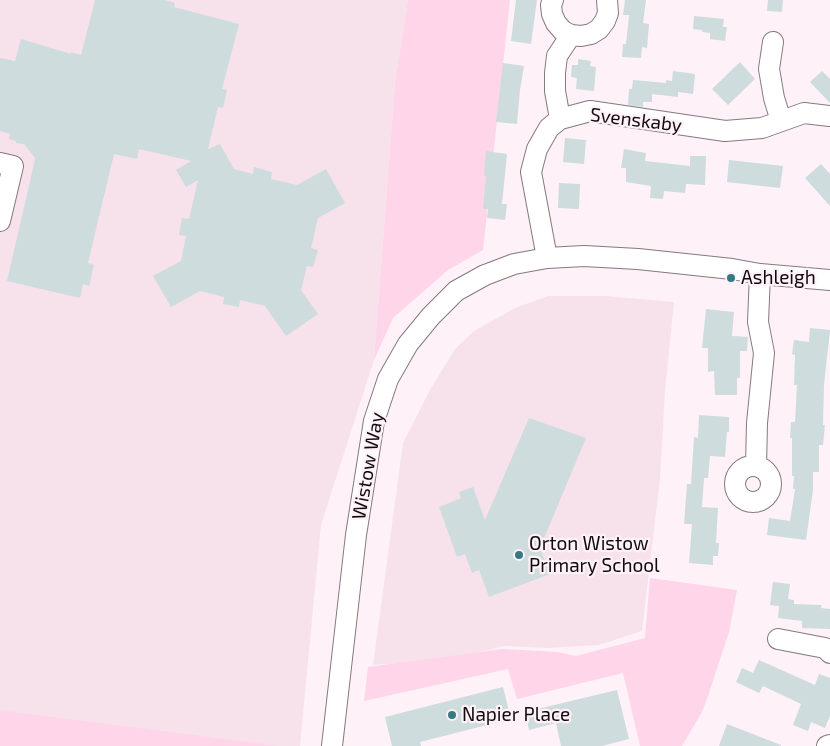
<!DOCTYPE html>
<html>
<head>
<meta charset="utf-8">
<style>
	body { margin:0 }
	canvas { display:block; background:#fef1f7 }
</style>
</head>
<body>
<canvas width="830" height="746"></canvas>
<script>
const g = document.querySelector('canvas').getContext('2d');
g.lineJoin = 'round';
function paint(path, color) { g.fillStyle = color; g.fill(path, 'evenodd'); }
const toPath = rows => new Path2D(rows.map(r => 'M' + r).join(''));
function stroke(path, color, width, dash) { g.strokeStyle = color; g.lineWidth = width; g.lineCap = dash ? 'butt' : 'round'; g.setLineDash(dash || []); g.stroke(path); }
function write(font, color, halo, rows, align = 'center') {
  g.font = font + ' "Exo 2",sans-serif'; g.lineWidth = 4.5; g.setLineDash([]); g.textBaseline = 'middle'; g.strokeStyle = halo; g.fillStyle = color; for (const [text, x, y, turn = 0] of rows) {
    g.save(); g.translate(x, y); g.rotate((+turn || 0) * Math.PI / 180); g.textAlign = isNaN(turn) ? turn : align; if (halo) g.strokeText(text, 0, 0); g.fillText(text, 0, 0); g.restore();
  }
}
paint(toPath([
	[0,0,408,0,395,82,374,360,321,525,300,746,0,746],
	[548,296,604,296,674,302,665,391,660,479,642,631,599,645,548,648,504,646,449,660,373,665,403,443,431,388,455,349,474,331,515,308]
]), '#f7e2ec');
paint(toPath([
	[408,0,510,0,483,250,448,270,393,318,374,360,395,82],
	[650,578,737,590,729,632,708,696,702,712,682,746,640,746,623,673,517,699,508,669,364,701,368,667,502,649,558,652,576,656,645,638],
	[0,710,279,746,0,746]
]), '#ffd5e9');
paint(toPath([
	[95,0,165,0,175,3,174,7,239,24,222,89,227,90,223,108,218,107,208,149,220,144,234,169,253,174,254,167,272,172,271,179,297,185,326,169,345,203,318,218,311,248,318,250,313,267,307,266,301,290,318,314,286,336,265,306,240,300,239,307,223,304,224,297,200,291,171,307,153,276,181,261,186,236,179,235,182,218,189,219,198,180,186,187,176,170,191,161,139,149,137,159,114,154,88,263,94,265,89,286,83,284,80,298,7,281,31,177,35,158,24,144,16,143,16,141,9,139,10,134,0,131,0,58,15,61,21,39,71,54,71,52,81,55],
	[516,0,537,0,531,44,511,41],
	[625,0,646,0,643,23,649,24,647,48,642,47,641,58,622,57,623,44,626,44,629,15,623,15],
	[768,0,783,0,782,12,767,11],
	[694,16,724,19,723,27,727,27,725,41,710,39,710,33,702,32,702,30,693,29],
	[578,59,591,61,590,66,596,67,594,91,576,89,577,78,571,77,572,65,578,65],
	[740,62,755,79,728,105,712,89],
	[503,63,524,66,520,90,517,124,496,122],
	[673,71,695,74,693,94,678,92,678,97,652,94,652,102,643,102,643,107,628,105,629,89,632,89,633,80,666,83,666,80,672,81],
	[822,71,830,79,830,103,810,82],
	[565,138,586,140,584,164,563,162],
	[624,149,646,153,645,161,690,166,690,156,706,156,705,185,686,184,685,193,664,191,663,199,650,198,651,186,626,182,626,168,621,168],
	[486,151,507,154,502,204,507,204,505,220,487,218,488,209,483,209,486,176,484,175],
	[729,160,783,166,780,188,727,182],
	[821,164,830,174,830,206,805,178],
	[559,183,580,184,579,209,558,208],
	[706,309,734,312,732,336,748,337,747,351,740,351,740,378,737,378,737,395,715,395,714,371,708,372,708,348,702,348],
	[810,328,830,330,830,331,824,384,823,425,825,425,823,445,819,445,819,472,813,472,813,490,806,540,767,535,769,518,790,521,795,489,793,489,794,476,792,476,792,438,790,438,791,422,795,422,797,385,794,385,795,355,792,354,794,340,809,342],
	[699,415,729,417,729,432,727,432,725,457,710,456,708,478,704,478,702,507,718,508,716,543,719,543,718,556,713,556,713,565,689,563,692,524,684,524,687,484,691,484,694,437,698,438],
	[529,418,586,438,540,548,550,574,489,597,479,570,472,573,465,554,457,557,439,507,461,498,459,492,473,487,485,520],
	[773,582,790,584,788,599,794,600,794,604,822,605,821,608,830,609,830,629,802,628,802,621,778,618,779,606,770,605],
	[759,660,815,685,819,674,830,678,830,716,825,728,811,722,808,731,793,725,801,704,763,686,759,693,736,682,742,668,753,673],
	[503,687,511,719,420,742,421,746,392,746,385,717],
	[617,690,629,739,602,746,561,746,556,723,529,730,525,712],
	[727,724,781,745,781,746,719,746]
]), '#cedcdd');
const minor = toPath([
	[553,0,551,5,552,14,556,23,563,31,571,35,581,36,591,34,599,29,605,21,608,13,607,0],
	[773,42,769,69,774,98,781,121],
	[560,119,555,91,555,73,557,56,571,35],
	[0,163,13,166,0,221],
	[547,258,531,172,537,149,549,128,560,119,590,111,725,131,762,128,804,113,830,116],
	'735 484a18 18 0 1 1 36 0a18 18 0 1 1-36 0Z',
	[756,466,757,423,764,353,758,322,760,274],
	[778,639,825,648,830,653],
	[332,746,356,535,374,421,388,379,408,344,431,316,456,291,485,275,514,264,547,258,584,256,638,259,732,269,760,274,830,280],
	[827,746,830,745]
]);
stroke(minor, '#84797e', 22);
stroke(minor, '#fff', 20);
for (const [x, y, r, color] of [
	[731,278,5,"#327b80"],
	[519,555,5,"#327b80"],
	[452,715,5,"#327b80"]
]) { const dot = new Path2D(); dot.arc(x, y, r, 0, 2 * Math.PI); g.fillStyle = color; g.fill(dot); stroke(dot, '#fef1f7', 2); }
write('19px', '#0f0b0d', '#fef1f7', [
	["Svenskaby",636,120,7],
	["Wistow Way",368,466,-80]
]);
write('19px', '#0f0b0d', '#fef1f7', [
	["Ashleigh",741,278],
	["Orton Wistow",529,544],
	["Primary School",529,566],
	["Napier Place",462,715]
], 'left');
</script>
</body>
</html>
